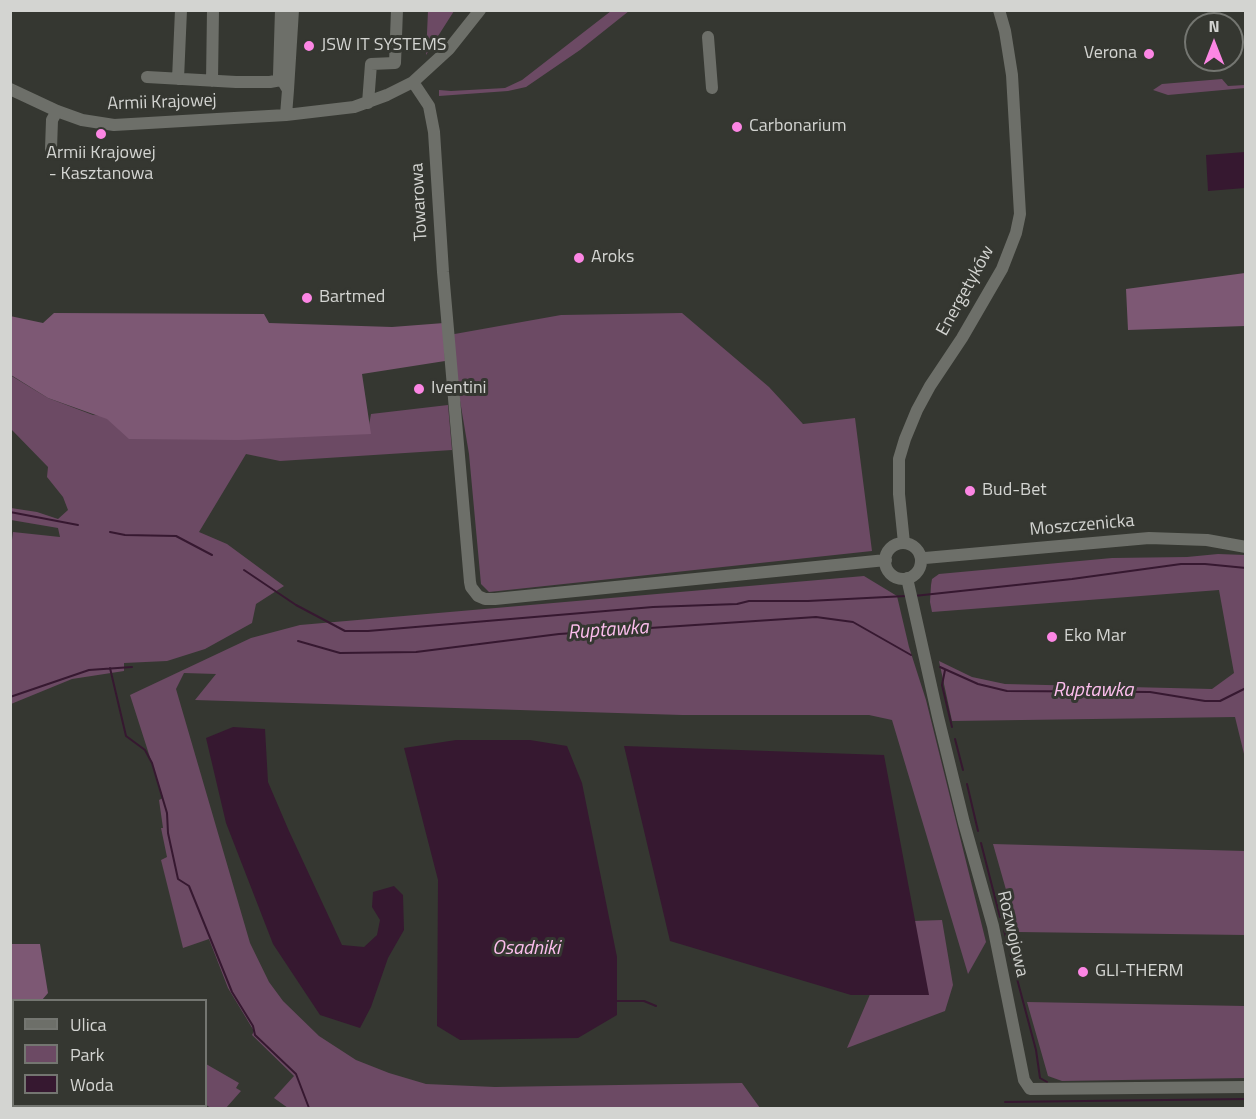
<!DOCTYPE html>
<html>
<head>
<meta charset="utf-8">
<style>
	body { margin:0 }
	#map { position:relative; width:1256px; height:1119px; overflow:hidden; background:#353731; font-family:"Titillium Web",sans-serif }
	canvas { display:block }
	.frame { position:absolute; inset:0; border:12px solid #d3d4d1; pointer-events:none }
	.legend { position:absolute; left:12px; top:999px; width:195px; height:108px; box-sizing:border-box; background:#353731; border:2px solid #747671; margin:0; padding:8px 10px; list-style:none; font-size:18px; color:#d3d4d1 }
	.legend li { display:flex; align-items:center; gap:12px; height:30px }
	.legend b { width:30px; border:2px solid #747671 }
	.north { position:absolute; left:1184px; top:12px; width:60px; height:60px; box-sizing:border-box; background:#353731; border:2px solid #747671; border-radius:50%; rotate:0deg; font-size:16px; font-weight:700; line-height:24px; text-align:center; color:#d3d4d1 }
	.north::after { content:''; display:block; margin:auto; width:21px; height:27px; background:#fc86e4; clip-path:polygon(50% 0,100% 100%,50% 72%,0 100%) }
</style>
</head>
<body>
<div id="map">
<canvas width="1256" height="1119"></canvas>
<div class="frame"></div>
<ul class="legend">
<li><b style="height:8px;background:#6d6f69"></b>Ulica</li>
<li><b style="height:16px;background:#6c4a64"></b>Park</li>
<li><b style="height:16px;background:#361830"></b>Woda</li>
</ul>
<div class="north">N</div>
</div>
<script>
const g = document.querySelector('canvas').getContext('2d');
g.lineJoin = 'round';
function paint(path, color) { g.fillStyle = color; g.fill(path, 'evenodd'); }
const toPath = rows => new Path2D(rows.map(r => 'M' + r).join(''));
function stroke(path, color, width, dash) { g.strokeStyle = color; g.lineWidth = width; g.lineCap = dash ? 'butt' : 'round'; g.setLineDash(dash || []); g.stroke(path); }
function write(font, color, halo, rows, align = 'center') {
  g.font = font + ' "Titillium Web",sans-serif'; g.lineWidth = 6; g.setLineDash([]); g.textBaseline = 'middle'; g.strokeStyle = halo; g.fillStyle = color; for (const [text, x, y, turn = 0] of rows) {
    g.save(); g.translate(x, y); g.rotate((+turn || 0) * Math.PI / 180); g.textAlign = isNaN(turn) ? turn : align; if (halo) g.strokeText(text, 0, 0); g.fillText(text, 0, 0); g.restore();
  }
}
paint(toPath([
	[428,11,454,11,426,55],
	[611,11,629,11,580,50,526,87,508,91,439,96,439,90,451,91,505,88,522,80],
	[1222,79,1228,86,1245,85,1245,88,1168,95,1153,90,1162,84],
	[682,313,769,387,803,424,855,418,872,551,489,592,481,584,469,454,449,335,561,315],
	[10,375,48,398,93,415,368,431,371,414,448,405,452,450,280,461,246,454,199,532,227,544,284,586,256,604,252,623,205,649,167,661,124,663,124,671,72,679,11,704,10,556,13,532,60,537,58,528,11,520,11,508,37,512,58,519,68,510,63,497,47,477,48,467,11,429],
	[1218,554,1245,555,1245,758,1235,717,952,721,939,661,972,677,1005,684,1212,689,1234,673,1219,590,932,612,930,602,931,585,932,579,939,574,1112,558,1187,557],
	[864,576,897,596,909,647,926,700,986,942,968,974,892,720,869,715,682,715,195,700,216,674,184,673,176,689,250,943,269,982,283,1001,319,1036,356,1060,389,1073,426,1084,495,1087,742,1083,760,1108,288,1108,274,1098,294,1076,252,1035,254,1031,228,988,209,939,183,948,161,860,167,857,161,828,163,828,159,800,163,798,130,695,251,638,300,625],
	[993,844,1245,851,1245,935,1018,932],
	[942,920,953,985,945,1011,847,1048,871,992,913,921],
	[1027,1002,1245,1006,1245,1078,1062,1081,1048,1076],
	[206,1064,239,1083,236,1088,241,1091,226,1108,211,1108,206,1105]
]), '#6c4a64');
paint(toPath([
	[1245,273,1245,326,1128,330,1126,289],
	[54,313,264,314,269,323,392,327,444,323,445,361,362,374,371,434,238,440,129,439,107,419,48,398,11,375,10,316,43,323],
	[10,944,40,944,48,993,42,1000,11,1000]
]), '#7d5874');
paint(toPath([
	[1245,152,1245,188,1208,191,1206,155],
	[233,727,265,729,268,782,289,831,342,945,364,947,377,935,380,920,372,907,373,892,394,886,403,895,404,930,388,958,371,1007,360,1028,320,1015,273,944,226,823,206,738],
	[456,740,530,740,567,746,582,783,617,957,617,1015,578,1038,460,1040,437,1026,438,880,404,748],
	[624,746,884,755,929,995,851,995,670,941]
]), '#361830');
stroke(toPath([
	[10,512,78,525],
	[110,532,125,535,176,536,212,555],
	[244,570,296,605,345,631,368,631,653,607,737,604,749,601,808,601,906,596],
	[914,596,1072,579,1181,564,1205,564,1246,568],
	[298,641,340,653,416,652,559,634,816,617,853,622,911,655],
	[940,667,978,684,1007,691,1150,692,1205,701,1220,701,1246,688],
	[110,668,126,736,145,750,152,763,167,813,168,833,178,879,189,886,232,992,253,1026,255,1035,296,1074,309,1108],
	[945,670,942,685,952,727],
	[10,697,89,670,132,667],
	[955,739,963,770],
	[967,784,978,831],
	[981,843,1000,917],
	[1004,930,1036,1050,1040,1078,1047,1082],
	[617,1001,644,1001,656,1006],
	[1005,1102,1246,1099]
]), '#361830', 2);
stroke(toPath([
	[281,10,279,75,288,90,286,115],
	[708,37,712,88],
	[147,77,236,82,270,82,281,80],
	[178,79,181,10],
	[212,81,213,10],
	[413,82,429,106,434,132,443,272,470,582,471,587,478,596,485,599,495,599,886,560],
	[10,89,57,111,82,120,114,125,286,115,354,107,387,95,413,82,449,49,480,10],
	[288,90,293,10],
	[368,103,371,64,395,63,397,10],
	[51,149,52,120,57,111],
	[904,543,899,494,899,459,905,439,917,410,930,386,962,338,1002,269,1016,233,1020,214,1012,75,1005,31,999,10],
	'885 561a18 18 0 1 1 36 0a18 18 0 1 1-36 0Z',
	[921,561,925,558,1149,538,1207,540,1246,547],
	[907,578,938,717,964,823,993,926,1024,1080,1030,1089,1246,1087],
	[10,1004,14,1006],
	[173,1106,178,1108]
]), '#6d6f69', 12);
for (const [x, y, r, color] of [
	[309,46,6,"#fc86e4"],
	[1149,54,6,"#fc86e4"],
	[737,127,6,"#fc86e4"],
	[101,134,6,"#fc86e4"],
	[579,258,6,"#fc86e4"],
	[307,298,6,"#fc86e4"],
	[419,389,6,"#fc86e4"],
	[970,491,6,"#fc86e4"],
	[1052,637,6,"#fc86e4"],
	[1083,972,6,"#fc86e4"]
]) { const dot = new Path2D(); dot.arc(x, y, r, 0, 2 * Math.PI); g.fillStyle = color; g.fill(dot); stroke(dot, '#353731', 2); }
write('18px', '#d3d4d1', '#353731', [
	["JSW IT SYSTEMS",321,46],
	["Verona",1137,54,"right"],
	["Carbonarium",749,127],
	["Armii Krajowej",101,154,"center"],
	["- Kasztanowa",101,175,"center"],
	["Aroks",591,258],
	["Bartmed",319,298],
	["Iventini",431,389],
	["Bud-Bet",982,491],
	["Eko Mar",1064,637],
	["GLI-THERM",1095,972]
], 'left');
write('18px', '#d3d4d1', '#353731', [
	["Armii Krajowej",162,103,-2],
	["Towarowa",420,202,-93],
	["Energetyków",966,291,-61],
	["Moszczenicka",1082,526,-5],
	["Rozwojowa",1012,934,77]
]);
write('italic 20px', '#fcbeed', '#353731', [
	["Ruptawka",608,631,-4],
	["Ruptawka",1093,691],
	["Osadniki",526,949]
]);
</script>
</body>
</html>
